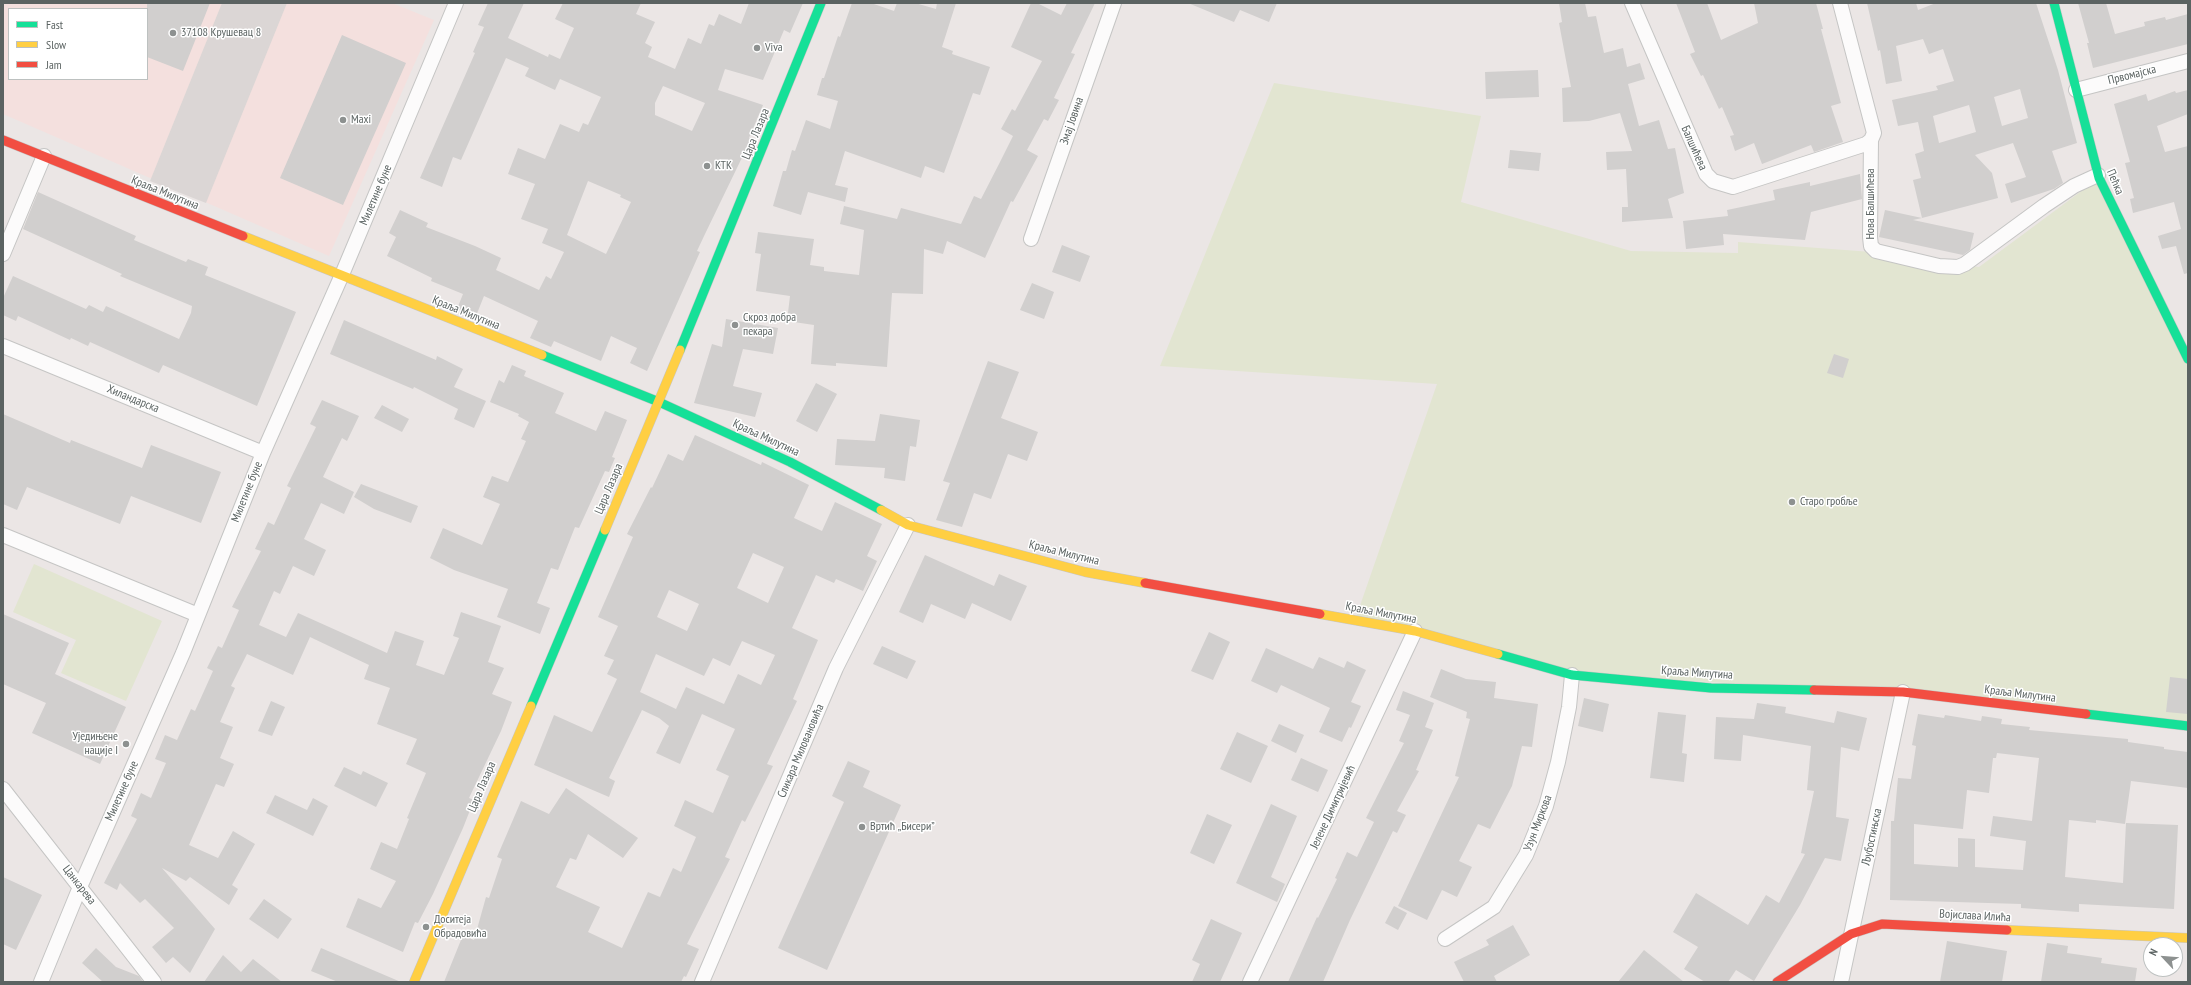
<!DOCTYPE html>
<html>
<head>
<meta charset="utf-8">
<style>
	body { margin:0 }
	#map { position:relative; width:2191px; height:985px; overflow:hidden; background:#ebe6e5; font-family:"PT Sans Narrow",sans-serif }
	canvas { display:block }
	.frame { position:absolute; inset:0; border:4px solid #5b6362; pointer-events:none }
	.legend { position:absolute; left:8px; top:8px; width:140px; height:72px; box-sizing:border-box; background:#fff; border:1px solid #bdc1c0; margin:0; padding:5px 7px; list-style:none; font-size:12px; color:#5b6362 }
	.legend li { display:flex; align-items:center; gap:8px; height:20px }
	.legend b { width:20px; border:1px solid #bdc1c0 }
	.north { position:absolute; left:2143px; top:937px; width:40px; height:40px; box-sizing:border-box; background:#fff; border:1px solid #bdc1c0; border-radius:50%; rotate:296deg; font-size:11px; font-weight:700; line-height:16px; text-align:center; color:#5b6362 }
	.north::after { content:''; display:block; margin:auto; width:14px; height:18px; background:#8d9190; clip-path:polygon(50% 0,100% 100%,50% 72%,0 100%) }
</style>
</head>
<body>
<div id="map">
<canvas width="2191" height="985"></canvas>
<div class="frame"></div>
<ul class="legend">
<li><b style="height:5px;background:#16e098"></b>Fast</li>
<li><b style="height:5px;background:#ffcf43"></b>Slow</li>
<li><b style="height:5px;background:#f24e42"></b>Jam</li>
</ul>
<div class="north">N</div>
</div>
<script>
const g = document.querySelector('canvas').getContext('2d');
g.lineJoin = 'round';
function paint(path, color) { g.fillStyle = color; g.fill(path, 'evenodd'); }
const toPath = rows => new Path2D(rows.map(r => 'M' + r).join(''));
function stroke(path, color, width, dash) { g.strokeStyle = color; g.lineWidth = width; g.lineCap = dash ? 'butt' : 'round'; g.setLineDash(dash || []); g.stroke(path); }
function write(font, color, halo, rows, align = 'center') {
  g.font = font + ' "PT Sans Narrow",sans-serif'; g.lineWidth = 3; g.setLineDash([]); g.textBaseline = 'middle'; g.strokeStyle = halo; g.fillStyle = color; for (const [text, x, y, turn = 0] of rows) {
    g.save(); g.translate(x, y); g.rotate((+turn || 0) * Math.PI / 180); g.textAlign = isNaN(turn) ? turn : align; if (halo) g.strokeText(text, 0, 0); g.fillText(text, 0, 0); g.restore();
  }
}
paint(toPath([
	[3,3,392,3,434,20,329,256,3,114],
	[9,9,147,9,147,79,9,79]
]), '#f4e0de');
paint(toPath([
	[222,3,287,3,206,203,150,181]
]), '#dbd6d5');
paint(toPath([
	[1274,83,1481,116,1461,202,1631,251,1738,253,1738,242,1885,253,1979,267,2099,178,2188,359,2188,726,1903,692,1572,675,1355,620,1437,384,1160,366],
	[34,564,162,621,126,701,61,673,76,640,13,612]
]), '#e2e5d1');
paint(toPath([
	[147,3,210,3,183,71,147,57],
	[488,3,524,3,508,38,548,57,549,54,560,59,574,28,555,19,563,3,641,3,636,14,655,22,645,43,652,47,648,57,675,69,688,38,701,44,709,24,714,26,719,14,741,24,749,3,803,3,790,33,784,30,763,80,725,69,718,90,763,105,749,138,751,139,705,234,697,251,700,252,647,371,630,363,637,348,611,336,601,361,554,341,551,347,530,338,538,321,484,296,476,316,457,309,463,294,431,281,432,278,387,256,396,237,389,233,400,210,428,223,426,227,475,246,501,258,496,270,539,290,546,276,551,279,564,252,542,243,548,229,521,219,535,184,508,174,518,148,545,159,560,124,579,132,583,123,588,125,601,97,560,79,555,90,525,76,529,68,506,58,461,160,453,157,442,187,420,178,475,53,473,52,484,27,478,25],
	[663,86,705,103,692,131,655,115,655,103],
	[588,181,621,195,620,197,631,202,606,254,567,235],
	[852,3,871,3,894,11,897,3,915,3,936,9,937,3,956,3,942,47,953,51,952,54,990,67,980,95,973,93,944,173,925,166,921,178,845,151,835,185,848,188,845,202,808,192,801,215,773,206,783,171,786,171,792,150,795,151,806,120,830,129,838,101,817,95,822,78,824,78,838,36,840,37],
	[1031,3,1037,3,1061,15,1067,3,1095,3,1071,53,1075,54,1054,98,1059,100,1048,121,1044,119,1027,150,1038,156,1013,202,1011,201,985,258,947,241,943,254,924,249,923,294,892,293,887,367,836,363,836,366,811,364,814,325,787,321,790,296,756,291,761,254,755,253,758,232,814,239,810,265,824,267,824,271,859,275,864,230,840,224,844,206,897,219,901,208,961,224,974,196,981,199,999,164,1013,136,1001,129,1012,109,1015,111,1042,61,1011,47],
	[1188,3,1277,3,1269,22,1240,10,1234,22],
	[1559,3,1585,3,1588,17,1596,16,1604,53,1623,48,1627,67,1640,63,1645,79,1628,84,1639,126,1659,120,1668,149,1675,148,1684,193,1668,199,1673,218,1622,222,1622,207,1628,207,1626,169,1607,170,1606,152,1632,151,1620,113,1589,121,1563,122,1562,88,1571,87,1559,23,1562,22],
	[1676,3,1707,3,1721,40,1758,23,1754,3,1816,3,1823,29,1821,29,1841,103,1831,106,1843,142,1814,152,1811,145,1762,164,1754,143,1735,151,1730,136,1734,135,1722,107,1719,109,1703,75,1701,76,1690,54,1695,52],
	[1867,3,1916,3,1918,10,1936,3,2036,3,2058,70,2077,143,2052,151,2063,183,2054,189,2011,203,2005,184,2026,177,2013,143,1975,155,1992,173,1998,198,1922,218,1913,180,1921,178,1915,154,1924,151,1918,122,1898,126,1892,100,1938,90,1936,86,1954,81,1943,49,1929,54,1923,39,1896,46,1902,81,1886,84,1880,50,1878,51],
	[2020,89,2028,118,2002,126,1994,97],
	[1969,105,1976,132,1939,143,1933,116],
	[2078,3,2106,3,2115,34,2145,26,2144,22,2165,17,2166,20,2188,14,2188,44,2093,68,2087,43,2089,43],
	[342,35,406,63,343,205,280,178],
	[1538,70,1539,97,1486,99,1485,72],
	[2188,90,2188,114,2157,126,2165,152,2188,146,2188,273,2184,274,2176,246,2162,249,2158,236,2181,229,2174,202,2133,213,2130,199,2134,198,2125,163,2130,162,2114,104,2146,94,2148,101,2175,91,2176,93],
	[1510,150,1541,153,1539,171,1508,168],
	[1860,174,1862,199,1811,212,1805,240,1723,234,1724,245,1686,249,1683,221,1728,216,1727,210,1775,200,1773,190,1810,182,1810,186],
	[38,192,136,236,134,240,186,262,188,259,208,267,205,275,296,312,257,406,163,365,159,373,90,342,88,346,71,338,70,340,18,316,16,321,3,315,3,298,13,276,86,309,89,305,103,312,106,306,179,339,191,313,192,306,120,276,122,274,23,229],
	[1885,210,1922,218,1913,220,1974,233,1970,250,1963,255,1879,237],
	[1062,245,1090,256,1080,282,1052,272],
	[1032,283,1054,292,1044,319,1020,310],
	[726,319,778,328,773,354,743,349,733,386,762,393,755,417,694,403,712,344,722,347],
	[344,320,436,360,437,356,463,369,454,387,486,401,474,428,454,419,458,409,414,387,413,389,330,354],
	[1834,354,1849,359,1843,378,1827,373],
	[988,361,1019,372,1001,418,1038,432,1027,461,1008,454,991,499,974,493,962,527,936,520,950,483,943,481],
	[512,365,526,371,524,376,564,393,555,413,596,431,605,411,627,420,612,457,615,458,609,472,605,471,579,528,575,527,558,570,551,568,537,603,550,608,540,634,497,617,508,589,454,570,430,558,443,528,482,545,500,504,483,497,492,476,508,482,526,441,521,439,529,422,518,416,519,414,490,402,499,380,504,383],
	[816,383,837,394,817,432,796,421],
	[322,400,359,416,347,441,342,438,323,477,354,492,344,514,321,503,304,539,326,550,314,576,293,566,280,594,274,591,259,625,286,637,298,613,387,653,395,631,424,641,416,665,444,675,459,638,453,636,461,612,501,626,488,662,504,668,492,694,512,702,501,731,469,798,474,800,463,828,433,894,418,923,415,922,403,952,346,927,358,898,381,908,396,881,370,869,381,842,397,849,409,819,407,818,426,773,406,764,417,739,377,724,390,688,364,679,369,665,310,637,293,675,247,654,231,686,235,688,220,722,233,727,220,758,234,764,224,787,216,784,189,845,218,858,233,831,255,844,232,885,238,889,229,905,190,877,186,881,162,868,215,929,190,973,173,957,166,963,152,947,174,928,145,899,140,903,120,883,117,890,104,883,137,819,131,816,141,793,151,798,166,763,155,759,165,735,177,740,191,709,195,711,213,671,207,668,218,646,222,648,239,610,232,607,261,551,255,549,268,522,274,525,291,488,287,486,316,427,310,424],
	[382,405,409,419,402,432,374,418],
	[3,414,70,443,71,440,142,468,151,445,221,472,201,523,131,496,120,524,27,487,17,510,3,504],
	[880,414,920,420,916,447,910,446,905,481,884,478,885,468,835,465,837,439,875,441],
	[695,435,761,465,762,462,809,485,794,518,822,531,835,502,882,524,867,556,877,561,863,591,836,579,834,583,816,575,792,628,818,640,793,699,797,701,767,764,773,766,745,822,742,820,725,857,730,859,687,944,699,949,686,977,684,976,681,982,444,982,463,935,474,940,486,897,489,898,502,859,497,857,521,801,549,814,566,788,638,838,623,858,588,834,576,860,570,858,556,887,600,907,588,932,622,948,648,892,660,897,673,868,681,872,696,837,674,826,685,800,713,813,729,776,716,770,735,729,702,714,680,764,656,753,669,726,659,718,642,710,609,778,615,781,609,797,534,765,554,715,592,732,617,679,607,674,614,660,604,656,618,626,598,617,633,537,627,534,651,487,652,488,668,454,683,461],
	[753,553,784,567,768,603,737,588],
	[669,590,699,604,687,631,657,617],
	[742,641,775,655,761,685,738,674,724,704,686,687,676,709,640,692,656,654,704,676,713,658,730,666],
	[361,484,418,506,411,523,374,509,354,497],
	[925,555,994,586,999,574,1027,586,1011,621,972,603,965,619,931,604,923,623,899,612],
	[3,614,69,643,55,674,126,707,100,764,32,733,46,703,3,684],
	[1209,632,1230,642,1213,680,1191,671],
	[882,646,916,661,907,679,873,664],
	[1266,648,1313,669,1319,657,1344,668,1347,661,1366,670,1351,702,1361,706,1351,728,1349,727,1342,742,1319,732,1330,708,1281,685,1277,693,1251,681],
	[1441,669,1466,679,1496,682,1494,698,1538,704,1532,747,1522,746,1512,786,1490,829,1478,824,1459,861,1472,867,1457,897,1442,890,1427,920,1398,906,1459,777,1455,776,1470,719,1466,718,1467,712,1430,697],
	[2170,677,2188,679,2188,714,2166,712],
	[1403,691,1434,703,1425,727,1433,730,1416,770,1419,771,1397,811,1406,815,1397,833,1393,831,1350,920,1323,982,1288,982,1317,917,1318,918,1337,879,1335,878,1347,852,1357,857,1374,822,1366,818,1404,743,1399,741,1410,715,1396,710],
	[1584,698,1609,704,1603,732,1578,726],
	[271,701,285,707,272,736,258,731],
	[1757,703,1786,707,1785,713,1834,723,1837,711,1867,718,1859,751,1841,747,1836,817,1849,819,1841,861,1825,858,1800,905,1754,981,1736,970,1728,982,1705,982,1684,969,1698,947,1673,932,1696,893,1748,925,1766,895,1779,903,1805,854,1801,853,1814,791,1807,790,1811,746,1743,735,1741,761,1714,759,1716,717,1754,719],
	[1658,712,1686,715,1682,753,1687,754,1684,782,1650,778],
	[1918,714,1944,718,1945,715,1981,721,1982,716,2002,719,2001,724,2030,727,2029,730,2128,739,2128,742,2164,747,2164,749,2188,752,2188,788,2131,781,2125,824,2096,820,2096,823,2069,820,2065,877,2123,883,2126,823,2178,825,2174,909,2079,904,2079,912,2021,908,2021,904,1890,900,1891,821,1894,821,1898,778,1911,779,1916,746,1912,745],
	[1997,753,2039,758,2032,821,1993,816,1990,836,2026,841,2023,870,1975,867,1975,839,1958,838,1958,867,1914,864,1914,824,1963,829,1967,790,1989,793,1993,758,1996,758],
	[1279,724,1304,735,1296,753,1271,741],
	[1237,732,1268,746,1251,783,1220,769],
	[1301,758,1328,770,1318,792,1291,780],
	[848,761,870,771,863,787,901,805,827,970,778,948,844,802,832,796],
	[344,767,361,775,363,771,388,783,376,807,334,786],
	[275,795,307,810,313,798,328,806,313,836,266,813],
	[1271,804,1297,816,1271,877,1285,884,1277,902,1236,883],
	[1207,814,1232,825,1214,864,1190,853],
	[3,877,42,895,16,950,3,944],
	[264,899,292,919,278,939,249,919],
	[1394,906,1407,913,1398,930,1385,923],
	[1211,919,1242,933,1220,982,1192,982,1200,964,1192,960],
	[1513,925,1530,955,1494,976,1497,982,1464,982,1454,962,1489,945,1486,940],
	[1947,941,2007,951,2002,982,1940,982],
	[2047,943,2068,946,2067,953,2102,958,2101,963,2137,968,2135,982,2041,982],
	[96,948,116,967,139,976,143,982,103,982,82,963],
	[321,948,401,982,338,982,311,971],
	[1644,950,1684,982,1618,982],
	[223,955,241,972,253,959,282,982,204,982]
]), '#d1cfce');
const street = toPath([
	[1632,3,1706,174,1713,181,1733,187,1866,144,1871,140],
	[1840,3,1874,133,1871,140,1870,237,1871,246,1876,251,1939,266,1958,267,1965,264,2044,206,2074,186,2098,175],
	[2076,90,2188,61],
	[1031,239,1114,3],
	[3,254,44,156],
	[3,346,263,453],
	[3,535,198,615],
	[3,789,154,982],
	[1445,939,1494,907,1526,855,1546,806,1558,762,1569,707,1572,675],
	[41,982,80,887,183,653,263,453,341,277,456,3],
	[702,982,836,668,908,525],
	[1250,982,1415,631],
	[1841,982,1903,692]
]);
const fast = toPath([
	[2054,3,2099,178,2188,359],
	[680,350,821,3],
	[542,355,659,402,790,462,881,510],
	[1498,654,1572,675,1711,688,1814,690],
	[531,706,605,530],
	[2086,714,2188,726]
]);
const slow = toPath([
	[243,236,542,355],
	[881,510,908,525,1085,572,1145,583],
	[605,530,680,350],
	[1320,614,1415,631,1498,654],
	[2007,930,2188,938],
	[414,982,531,706]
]);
const jam = toPath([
	[3,140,243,236],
	[1145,583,1320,614],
	[1814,690,1903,692,2086,714],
	[1777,982,1851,934,1882,924,2007,930]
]);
stroke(street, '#c5c5c4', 16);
stroke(fast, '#c6c5c4', 10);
stroke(slow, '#c6c5c4', 10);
stroke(jam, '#c6c5c4', 10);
stroke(street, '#fcfbfb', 14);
stroke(fast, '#16e098', 9);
stroke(slow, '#ffcf43', 9);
stroke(jam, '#f24e42', 9);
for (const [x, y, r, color] of [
	[173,33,4,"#8d9190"],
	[757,48,4,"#8d9190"],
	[343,120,4,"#8d9190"],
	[707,166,4,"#8d9190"],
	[735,325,4,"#8d9190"],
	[1792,502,4,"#8d9190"],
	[126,744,4,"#8d9190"],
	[862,827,4,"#8d9190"],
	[426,927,4,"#8d9190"]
]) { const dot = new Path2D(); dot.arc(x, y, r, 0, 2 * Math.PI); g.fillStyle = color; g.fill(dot); stroke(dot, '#fff', 1.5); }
write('12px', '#5b6362', '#fff', [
	["37108 Крушевац 8",181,33],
	["Viva",765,48],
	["Maxi",351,120],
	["KTK",715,166],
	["Скроз добра",743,318],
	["пекара",743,332],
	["Старо гробље",1800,502],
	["Уједињене",118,737,"right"],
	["нације I",118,751,"right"],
	["Вртић „Бисери”",870,827],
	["Доситеја",434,920],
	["Обрадовића",434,934]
], 'left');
write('12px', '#5b6362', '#fff', [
	["Првомајска",2132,75,-14],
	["Змај Јовина",1072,121,-71],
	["Цара Лазара",756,134,-68],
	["Балшићева",1694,148,66],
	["Пећка",2115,182,67],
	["Краља Милутина",165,193,22],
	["Милетине буне",376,195,-67],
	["Нова Балшићева",1871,204,-90],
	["Краља Милутина",466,313,22],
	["Хиландарска",133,399,22],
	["Краља Милутина",766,438,25],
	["Цара Лазара",609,489,-67],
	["Милетине буне",247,492,-68],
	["Краља Милутина",1064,553,14],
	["Краља Милутина",1381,613,11],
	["Краља Милутина",1697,673,4],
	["Краља Милутина",2020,694,7],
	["Сликара Миловановића",801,751,-67],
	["Цара Лазара",482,787,-67],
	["Милетине буне",122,791,-66],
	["Јелене Димитријевић",1333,807,-65],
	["Узун Миркова",1538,823,-69],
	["Љубостињска",1872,837,-78],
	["Цанкарева",79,885,52],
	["Војислава Илића",1975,916,3]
]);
</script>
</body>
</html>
